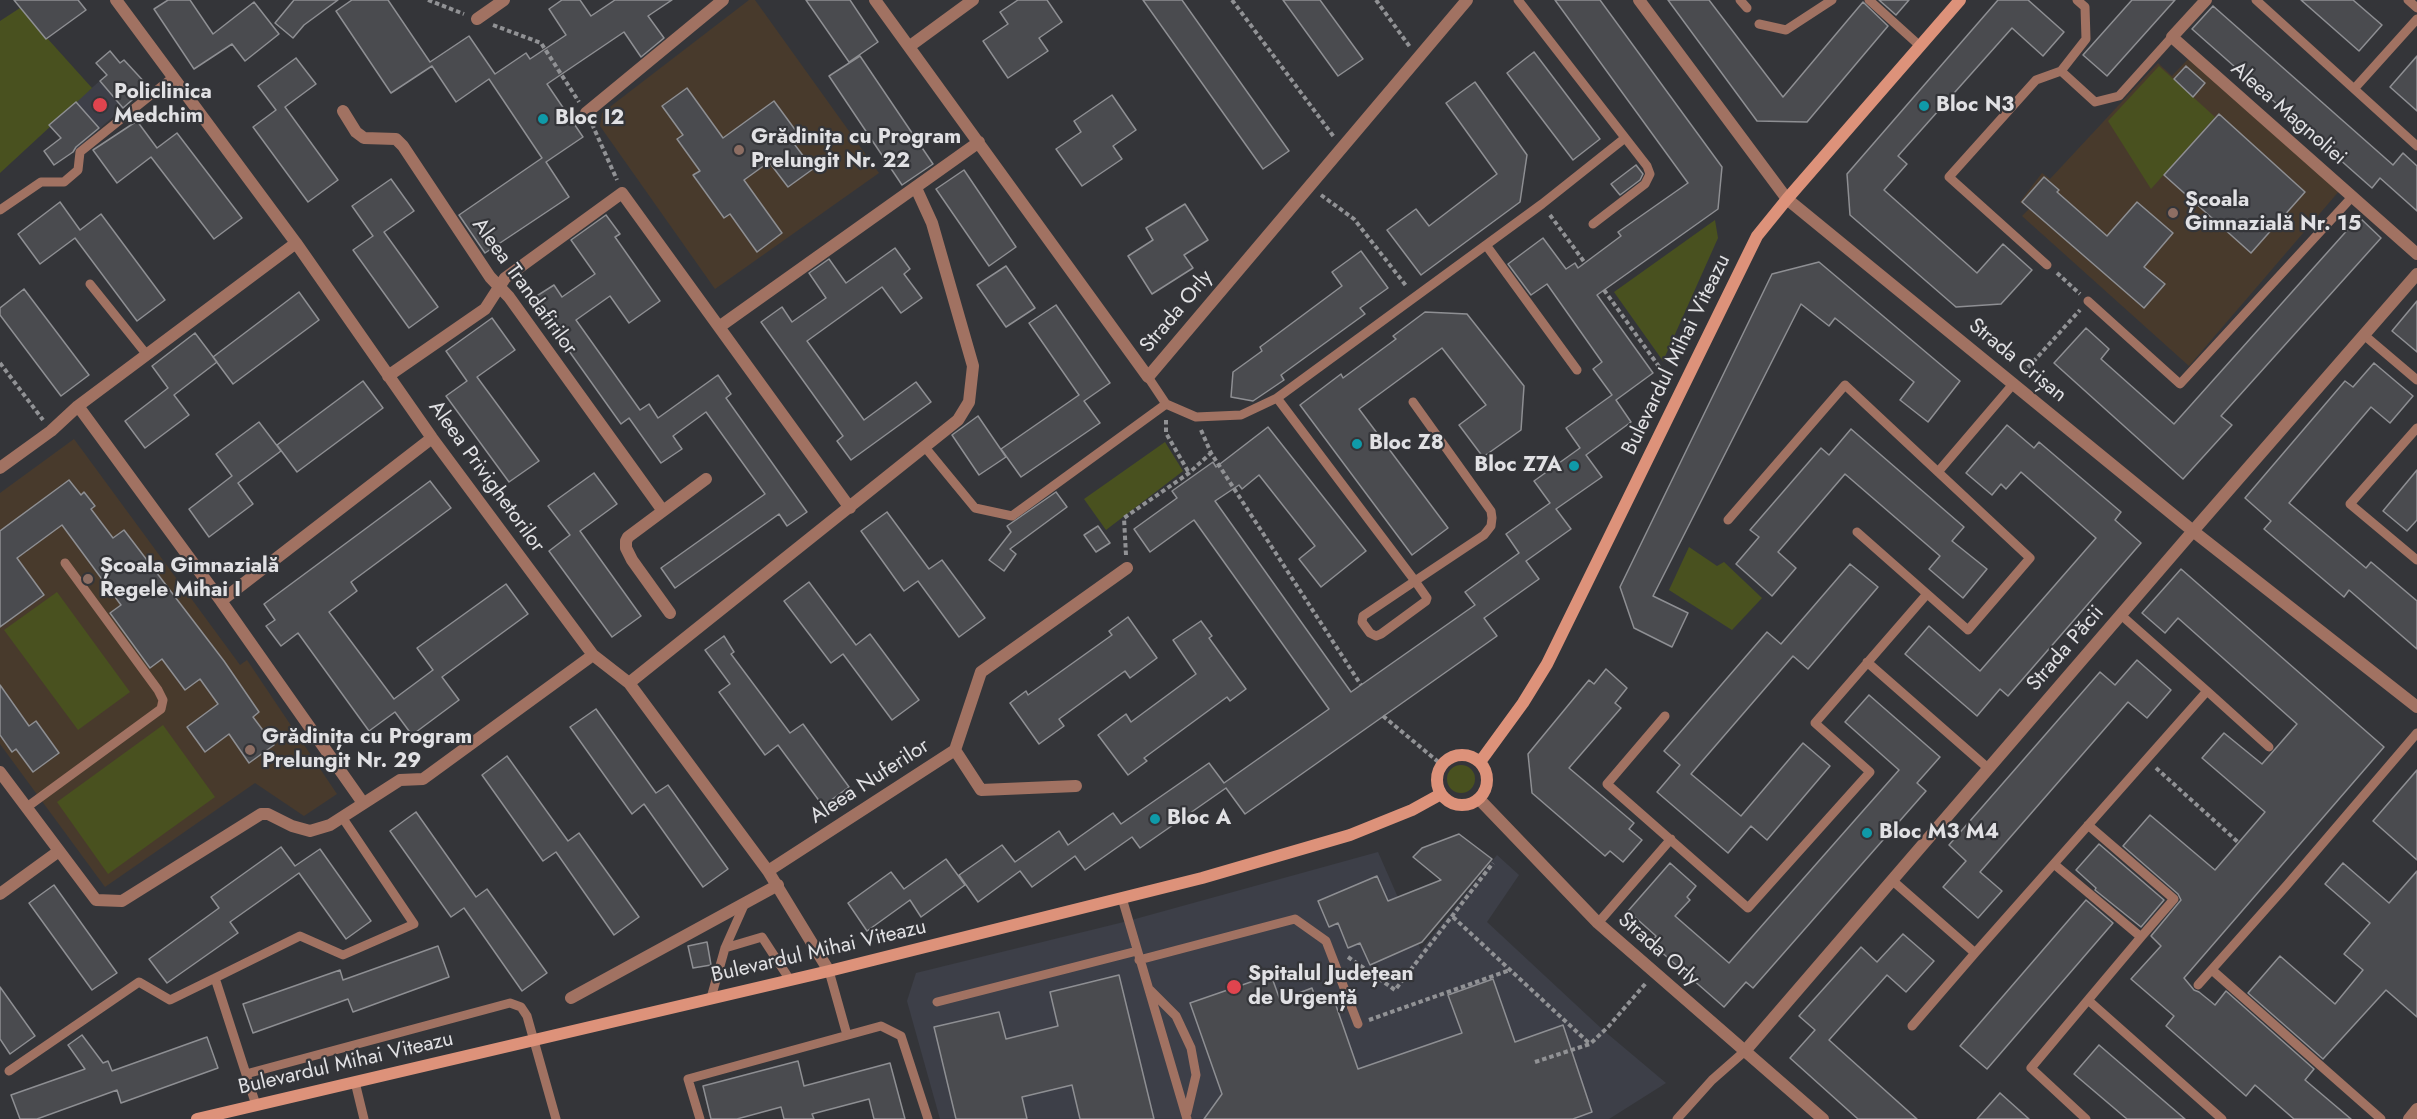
<!DOCTYPE html>
<html>
<head>
<meta charset="utf-8">
<style>
	body { margin:0 }
	canvas { display:block; background:#343539 }
</style>
</head>
<body>
<canvas width="2417" height="1119"></canvas>
<script>
const g = document.querySelector('canvas').getContext('2d');
g.lineJoin = 'round';
function paint(path, color) { g.fillStyle = color; g.fill(path, 'evenodd'); }
const toPath = rows => new Path2D(rows.map(r => 'M' + r).join(''));
function stroke(path, color, width, dash) { g.strokeStyle = color; g.lineWidth = width; g.lineCap = dash ? 'butt' : 'round'; g.setLineDash(dash || []); g.stroke(path); }
function write(font, color, halo, rows, align = 'center') {
  g.font = font + ' Jost,sans-serif'; g.lineWidth = 4.5; g.setLineDash([]); g.textBaseline = 'middle'; g.strokeStyle = halo; g.fillStyle = color; for (const [text, x, y, turn = 0] of rows) {
    g.save(); g.translate(x, y); g.rotate((+turn || 0) * Math.PI / 180); g.textAlign = isNaN(turn) ? turn : align; if (halo) g.strokeText(text, 0, 0); g.fillText(text, 0, 0); g.restore();
  }
}
paint(toPath([
	[124,60,148,86,73,152,49,125],
	[1378,852,1421,950,1497,855,1519,875,1487,922,1603,1030,1666,1083,1609,1119,940,1119,907,1001,916,973,1128,921]
]), '#3d3f48');
paint(toPath([
	[749,0,755,0,879,173,715,289,600,126,602,113],
	[2189,58,2340,190,2189,366,2022,216,2029,209,2020,202,2042,173,2050,179,2158,63,2172,76],
	[74,439,240,665,247,660,337,794,304,816,255,783,105,887,0,744,0,493]
]), '#483a2c');
paint(toPath([
	[20,8,92,88,0,173,0,21],
	[2159,66,2215,117,2151,189,2108,121],
	[1715,220,1718,238,1663,361,1614,292],
	[1165,442,1183,471,1106,530,1084,499],
	[1689,547,1717,566,1724,562,1762,598,1732,630,1669,590],
	[57,592,130,692,78,730,4,630],
	[163,725,215,797,108,874,57,802],
	'1447 779a14 14 0 1 1 28 0a14 14 0 1 1-28 0Z'
]), '#49511f');
const building = toPath([
	[14,0,78,0,86,10,46,39,14,0],
	[168,0,190,0,213,34,254,2,279,34,245,61,232,44,194,69,154,9,168,0],
	[294,0,338,0,304,25,293,38,275,23,294,0],
	[352,0,388,0,430,62,469,36,495,74,526,53,530,59,566,35,549,9,562,0,580,0,591,16,615,0,672,0,648,16,664,38,641,57,624,32,547,84,583,137,546,162,569,197,485,253,459,215,542,158,489,79,456,102,432,66,391,93,336,11,352,0],
	[806,0,850,0,878,42,849,62,806,0],
	[1018,0,1047,0,1062,22,1039,38,1048,51,1008,78,983,41,1008,24,1000,12,1018,0],
	[1143,0,1182,0,1289,151,1263,169,1143,0],
	[1283,0,1320,0,1363,59,1338,76,1283,0],
	[1555,0,1600,0,1722,167,1718,209,1597,295,1653,373,1616,400,1631,422,1586,455,1602,477,1556,509,1571,529,1526,561,1539,579,1484,618,1497,636,1245,814,1226,788,1140,848,1132,837,1085,870,1075,856,1032,887,1020,871,978,902,959,875,1002,845,1015,862,1059,831,1068,845,1113,813,1121,824,1209,763,1224,783,1329,709,1194,520,1150,552,1134,529,1177,498,1172,491,1213,462,1216,467,1268,427,1366,551,1321,587,1299,559,1315,546,1259,475,1242,489,1239,485,1215,501,1351,692,1475,605,1465,592,1519,553,1506,534,1550,503,1534,481,1580,448,1566,428,1612,395,1593,369,1602,362,1547,284,1531,295,1508,264,1543,238,1566,269,1575,263,1578,268,1621,236,1618,232,1688,183,1555,0],
	[1668,0,1709,0,1783,97,1863,2,1888,26,1807,122,1757,121,1668,0],
	[1879,0,1909,0,1896,15,1879,0],
	[1998,0,2028,0,2064,32,2043,56,2012,28,1898,156,1907,164,1884,190,1977,273,2003,244,2032,270,2001,304,1956,307,1850,215,1847,174,1998,0],
	[2132,0,2175,0,2107,76,2083,55,2132,0],
	[2301,0,2353,0,2382,25,2359,51,2301,0],
	[2213,6,2393,165,2403,153,2417,166,2417,211,2380,178,2372,188,2192,29,2213,6],
	[110,51,120,63,124,60,148,86,123,108,100,81,107,75,96,63,110,51],
	[1534,52,1600,139,1573,160,1507,73,1534,52],
	[860,56,933,164,902,185,829,76,860,56],
	[2417,56,2417,111,2390,87,2417,56],
	[296,58,316,84,285,107,338,180,308,202,253,127,276,110,258,86,296,58],
	[2186,66,2205,83,2193,97,2174,79,2186,66],
	[1475,82,1527,155,1520,202,1421,275,1387,230,1416,209,1429,226,1497,174,1446,103,1475,82],
	[687,88,723,138,774,101,799,135,792,141,813,169,788,187,769,162,744,180,782,233,757,252,730,214,724,218,693,175,700,171,677,139,683,135,662,106,687,88],
	[1112,95,1136,130,1113,146,1122,159,1082,186,1056,149,1081,132,1074,121,1112,95],
	[76,102,99,128,76,147,73,152,54,165,44,151,61,138,49,125,76,102],
	[2219,114,2305,192,2251,253,2164,175,2219,114],
	[137,121,157,148,177,133,242,218,214,239,151,157,117,183,93,150,137,121],
	[1636,165,1643,174,1640,180,1620,195,1611,184,1636,165],
	[964,170,1016,247,989,266,936,189,964,170],
	[2044,177,2059,190,2057,192,2107,236,2137,202,2173,233,2144,267,2165,284,2144,308,2022,202,2044,177],
	[391,179,414,211,384,232,438,307,409,328,353,250,373,236,352,206,391,179],
	[60,202,80,230,101,214,165,300,137,321,75,238,40,264,18,234,60,202],
	[1185,204,1208,240,1184,255,1193,268,1152,294,1128,256,1153,240,1146,228,1185,204],
	[606,215,620,234,615,237,660,301,629,323,610,296,576,320,640,410,649,404,658,418,718,375,731,394,726,398,807,512,787,526,779,514,675,588,661,568,765,494,706,412,673,436,682,449,661,463,629,418,621,424,532,299,554,285,562,297,595,274,571,240,606,215],
	[2359,217,2381,238,2221,416,2232,425,2183,479,2054,363,2086,328,2109,349,2101,359,2174,424,2359,217],
	[895,248,910,269,904,274,922,298,901,313,882,287,807,341,864,420,916,382,931,402,851,460,837,441,843,436,761,322,782,307,792,322,826,298,809,273,829,259,846,283,895,248],
	[1361,251,1388,288,1360,308,1365,314,1281,375,1284,380,1253,401,1231,397,1233,372,1262,351,1260,347,1342,286,1332,272,1361,251],
	[1819,262,1960,381,1928,422,1900,400,1914,382,1835,318,1829,326,1801,304,1653,596,1688,613,1672,647,1634,628,1620,587,1772,274,1819,262],
	[1006,266,1035,308,1006,327,977,285,1006,266],
	[24,289,89,375,61,396,0,315,0,308,24,289],
	[299,292,319,320,233,384,213,357,299,292],
	[2417,301,2417,352,2392,331,2417,301],
	[1056,305,1110,383,1084,401,1100,423,1021,477,1001,449,1079,395,1029,323,1056,305],
	[1425,312,1467,314,1524,386,1521,430,1483,457,1459,425,1486,405,1442,348,1359,409,1448,528,1412,555,1300,405,1341,374,1343,378,1396,339,1393,336,1425,312],
	[492,318,515,350,477,377,539,461,509,482,446,396,467,381,446,351,492,318],
	[195,333,217,362,174,395,189,415,145,448,125,421,168,388,152,366,195,333],
	[2374,363,2413,396,2390,423,2371,407,2289,503,2366,568,2371,562,2417,601,2417,649,2349,590,2344,597,2264,529,2271,521,2245,498,2345,381,2353,387,2374,363],
	[363,381,383,408,297,472,277,445,363,381],
	[978,416,1006,457,979,475,952,435,978,416],
	[259,422,281,451,238,483,253,504,209,537,189,509,232,476,216,454,259,422],
	[2007,425,2034,448,2039,442,2121,512,2115,520,2141,543,2008,696,2000,689,1977,716,1905,654,1929,626,1980,671,2096,538,2021,472,2006,489,2001,484,1992,495,1966,473,2007,425],
	[1851,429,1964,527,1952,541,1987,569,1963,598,1929,569,1940,556,1845,474,1778,552,1796,568,1772,596,1736,564,1759,537,1750,530,1821,448,1829,455,1851,429],
	[2417,470,2417,520,2407,531,2383,511,2417,470],
	[594,473,617,504,580,531,641,616,612,637,549,551,570,535,548,506,594,473],
	[69,480,81,495,84,492,95,506,91,509,113,538,124,530,224,661,259,712,253,717,274,745,249,763,229,734,205,752,187,727,218,704,200,679,185,690,162,659,150,668,110,613,121,605,62,525,17,558,44,595,0,627,0,531,69,480],
	[430,481,451,508,351,582,357,591,329,612,394,699,433,670,417,648,506,584,528,614,442,677,459,700,412,735,395,712,369,731,298,633,281,646,266,626,275,620,264,604,430,481],
	[1056,492,1067,507,1010,549,1016,554,1004,571,989,560,1011,532,1007,526,1056,492],
	[887,512,929,569,942,560,985,618,959,637,918,581,904,591,861,531,887,512],
	[1098,526,1110,543,1096,552,1084,535,1098,526],
	[1850,564,1878,587,1808,669,1793,656,1691,774,1741,816,1803,743,1830,766,1767,840,1751,826,1728,853,1657,792,1680,765,1664,751,1767,632,1781,644,1850,564],
	[2181,569,2384,747,2184,978,2194,990,2199,992,2215,1005,2226,991,2314,1069,2305,1080,2351,1119,2294,1119,2255,1085,2246,1096,2166,1026,2174,1016,2131,979,2161,946,2151,936,2181,900,2178,894,2123,846,2150,815,2215,870,2265,812,2202,758,2224,733,2262,764,2297,724,2178,618,2165,633,2142,613,2181,569],
	[809,582,856,645,870,634,919,700,892,720,843,654,831,663,784,601,809,582],
	[1128,617,1157,658,1130,678,1125,671,1059,719,1064,726,1039,744,1010,703,1026,691,1028,695,1112,635,1109,631,1128,617],
	[1201,621,1212,636,1209,638,1246,689,1230,701,1227,697,1144,758,1147,761,1128,775,1098,735,1126,714,1131,722,1196,674,1173,640,1201,621],
	[724,636,734,652,731,654,790,733,803,724,849,787,823,806,778,745,765,755,719,692,730,684,705,650,724,636],
	[2137,660,2171,690,2147,718,2128,702,1980,872,2002,891,1978,918,1943,887,1966,861,1949,845,2100,672,2115,685,2137,660],
	[1606,669,1627,688,1615,703,1621,708,1569,768,1634,823,1629,829,1642,840,1623,862,1610,851,1605,856,1532,793,1528,754,1589,680,1594,684,1606,669],
	[0,685,29,726,36,721,59,753,33,772,16,749,12,752,0,735,0,685],
	[1869,695,1940,757,1917,783,1926,791,1753,988,1746,982,1724,1007,1651,943,1656,936,1628,911,1670,863,1696,886,1687,897,1690,900,1675,916,1729,963,1899,770,1845,722,1869,695],
	[596,709,656,793,668,785,728,869,703,887,644,804,632,814,570,727,596,709],
	[507,756,568,841,579,833,639,917,614,935,556,852,543,861,482,775,507,756],
	[2417,770,2417,860,2373,821,2417,770],
	[416,812,476,897,487,889,547,973,522,991,464,908,451,917,390,831,416,812],
	[1459,834,1492,859,1422,942,1370,965,1360,943,1348,948,1338,923,1329,927,1318,901,1377,876,1388,901,1441,880,1413,857,1422,848,1459,834],
	[2099,844,2164,900,2141,927,2095,890,2096,888,2076,870,2099,844],
	[281,847,295,866,320,849,371,921,346,939,299,873,230,922,238,933,167,983,149,959,219,908,211,897,281,847],
	[946,859,965,885,921,917,910,900,867,931,848,903,891,872,904,889,946,859],
	[2343,863,2389,903,2417,871,2417,1017,2386,990,2323,1059,2248,993,2280,956,2335,1004,2363,970,2344,954,2370,923,2325,884,2343,863],
	[54,885,117,973,92,990,29,903,54,885],
	[2086,900,2113,923,1987,1069,1960,1046,2086,900],
	[1903,934,1934,961,1906,992,1887,975,1829,1040,1917,1119,1858,1119,1790,1058,1815,1030,1799,1016,1861,947,1877,962,1903,934],
	[707,942,711,965,693,968,688,946,707,942],
	[438,946,449,977,353,1012,348,999,253,1033,243,1004,340,970,343,980,438,946],
	[1119,975,1154,1119,1080,1119,1072,1085,1022,1097,1027,1119,956,1119,934,1027,999,1012,1006,1039,1058,1026,1050,992,1119,975],
	[1271,975,1280,1000,1312,988,1317,1003,1333,997,1358,1069,1462,1033,1448,995,1493,979,1515,1042,1563,1025,1592,1112,1573,1119,1204,1119,1222,1094,1190,1003,1271,975],
	[0,987,35,1036,10,1054,0,1039,0,987],
	[82,1035,103,1063,108,1061,112,1071,207,1037,218,1068,121,1103,117,1090,37,1119,20,1119,11,1095,85,1069,68,1045,82,1035],
	[2099,1045,2185,1119,2127,1119,2074,1074,2099,1045],
	[798,1061,804,1086,890,1063,905,1119,874,1119,869,1099,812,1114,814,1119,784,1119,781,1107,737,1119,711,1119,703,1086,798,1061],
	[2000,1093,2029,1119,1977,1119,2000,1093]
]);
paint(building, '#4a4b4f');
stroke(building, '#8e8f93', 1.5);
stroke(toPath([
	[428,0,464,14],
	[1232,0,1334,137],
	[1376,0,1410,47],
	[493,25,541,43,579,102],
	[592,124,617,180],
	[1321,195,1354,219,1407,287],
	[1550,215,1585,263],
	[2057,273,2080,294],
	[1604,290,1670,382],
	[0,363,43,420],
	[2023,373,2080,310],
	[1166,420,1166,433,1189,473],
	[1201,430,1211,453,1361,685],
	[1126,555,1124,518,1189,473,1211,453],
	[1383,716,1442,765],
	[2156,768,2239,843],
	[1453,917,1590,1044],
	[1348,957,1395,990,1493,863],
	[1369,1020,1510,970],
	[1535,1062,1590,1044,1608,1027,1646,983]
]), '#919295', 4, [4.5, 3]);
stroke(toPath([
	[1518,0,1647,166,1650,174,1645,184,1593,224],
	[1740,0,1747,8],
	[1869,0,1920,46],
	[2077,0,2085,7,2086,39,2061,71,2095,102,2119,96,2172,37],
	[2256,0,2417,146],
	[2408,0,2417,8],
	[1759,24,1786,30,1832,0],
	[2354,89,2417,19],
	[0,210,41,182,64,182,78,170,80,152,172,78],
	[1486,245,1577,370],
	[2047,265,1949,177,2036,80,2061,71],
	[90,284,147,355],
	[2088,301,2180,384,2352,197],
	[2364,335,2417,380],
	[1148,377,1166,404,1196,417,1241,415,1277,398,1415,581,1484,535,1491,526,1492,518,1491,511,1413,402],
	[1277,398,1542,204,1625,138],
	[2417,428,2350,504,2417,560],
	[924,446,975,508,1012,516,1166,404],
	[1938,472,2014,383],
	[1728,520,1845,385,2030,558,1968,630,1857,532],
	[1415,581,1427,598,1426,601,1381,634,1376,636,1370,633,1362,622,1363,616,1415,581],
	[1867,662,1989,769],
	[2207,691,2269,747],
	[1665,716,1607,784,1748,908,1870,772,1815,723,1927,594],
	[27,807,161,709,163,700,158,690,65,563],
	[2054,864,2141,937,2174,899,2088,825],
	[1893,881,1975,953,2207,691,2121,615],
	[1122,898,1187,1119],
	[1598,923,1671,839],
	[725,948,762,937,790,980],
	[1139,960,1295,919,1326,941,1358,1024],
	[2212,970,2381,1119],
	[829,971,847,1035],
	[2198,985,2287,885,2417,733],
	[1150,990,1176,1016,1191,1048,1196,1075,1187,1113],
	[711,998,725,948,745,903],
	[2088,1000,2141,937],
	[937,1002,1137,951],
	[1912,1026,1975,953],
	[9,1071,139,982,170,1000,215,978],
	[246,1074,510,1003,521,1007,527,1016,556,1119],
	[355,1082,364,1119],
	[256,1105,215,978,300,936,343,955,414,924,342,817],
	[700,1119,688,1079,881,1026,901,1036,928,1119],
	[1677,1119,1712,1080,1745,1051],
	[2086,1119,2031,1068,2088,1000,2222,1119]
]), '#a17262', 9);
stroke(toPath([
	[116,0,296,243,432,438,593,655,629,683,768,871,829,971],
	[875,0,1148,377,1467,0],
	[2206,0,2172,37,2417,254],
	[477,19,504,0],
	[910,46,973,0],
	[343,111,356,132,364,138,396,139,403,146,490,277,509,297,663,511],
	[586,113,723,0],
	[1787,199,2193,531,2417,707],
	[719,327,979,142],
	[388,376,485,309,505,278,622,193,850,508],
	[78,406,221,601,432,438],
	[0,468,51,431,78,406,296,243],
	[221,601,363,803],
	[670,613,632,560,626,548,626,541,628,537,706,479],
	[629,683,958,420,969,402,973,366,932,223,916,188],
	[955,750,981,790,1076,786],
	[0,772,96,900,122,901,261,814,268,814,292,826,310,831,330,825,400,780,423,779,593,655],
	[768,871,955,750,981,672,1127,568],
	[0,894,59,851],
	[571,998,778,885],
	[1745,1051,2193,531,2417,274],
	[2409,1119,2417,1109]
]), '#a17262', 12);
stroke(toPath([
	[1639,0,1787,199],
	[1479,799,1598,923,1823,1119]
]), '#a17262', 12);
stroke(toPath([
	'1437 780a25 25 0 1 1 50 0a25 25 0 1 1-50 0Z',
	[1480,762,1523,703,1547,664,1757,236,1787,199,1960,0],
	[197,1119,829,971,1202,878,1350,835,1412,810,1441,794]
]), '#dd927a', 12);
for (const [x, y, r, color] of [
	[100,105,8,"#e0444e"],
	[1924,106,6,"#0f9aa8"],
	[543,119,6,"#0f9aa8"],
	[739,150,6,"#8d6e63"],
	[2173,213,6,"#8d6e63"],
	[1357,444,6,"#0f9aa8"],
	[1574,466,6,"#0f9aa8"],
	[88,579,6,"#8d6e63"],
	[250,750,6,"#8d6e63"],
	[1155,819,6,"#0f9aa8"],
	[1867,833,6,"#0f9aa8"],
	[1234,987,8,"#e0444e"]
]) { const dot = new Path2D(); dot.arc(x, y, r, 0, 2 * Math.PI); g.fillStyle = color; g.fill(dot); stroke(dot, '#343539', 2); }
write('bold 21px', '#e1e1e4', '#343539', [
	["Policlinica",114,93],
	["Medchim",114,117],
	["Bloc N3",1936,106],
	["Bloc I2",555,119],
	["Grădinița cu Program",751,138],
	["Prelungit Nr. 22",751,162],
	["Școala",2185,201],
	["Gimnazială Nr. 15",2185,225],
	["Bloc Z8",1369,444],
	["Bloc Z7A",1562,466,"right"],
	["Școala Gimnazială",100,567],
	["Regele Mihai I",100,591],
	["Grădinița cu Program",262,738],
	["Prelungit Nr. 29",262,762],
	["Bloc A",1167,819],
	["Bloc M3 M4",1879,833],
	["Spitalul Județean",1248,975],
	["de Urgență",1248,999]
], 'left');
write('21px', '#e1e1e4', '#343539', [
	["Aleea Magnoliei",2288,114,41],
	["Aleea Trandafirilor",524,287,54],
	["Strada Orly",1177,312,-50],
	["Bulevardul Mihai Viteazu",1677,355,-64],
	["Strada Crișan",2017,361,39],
	["Aleea Privighetorilor",486,477,54],
	["Strada Păcii",2066,649,-49],
	["Aleea Nuferilor",870,782,-33],
	["Strada Orly",1658,950,41],
	["Bulevardul Mihai Viteazu",819,952,-13],
	["Bulevardul Mihai Viteazu",346,1064,-13]
]);
</script>
</body>
</html>
